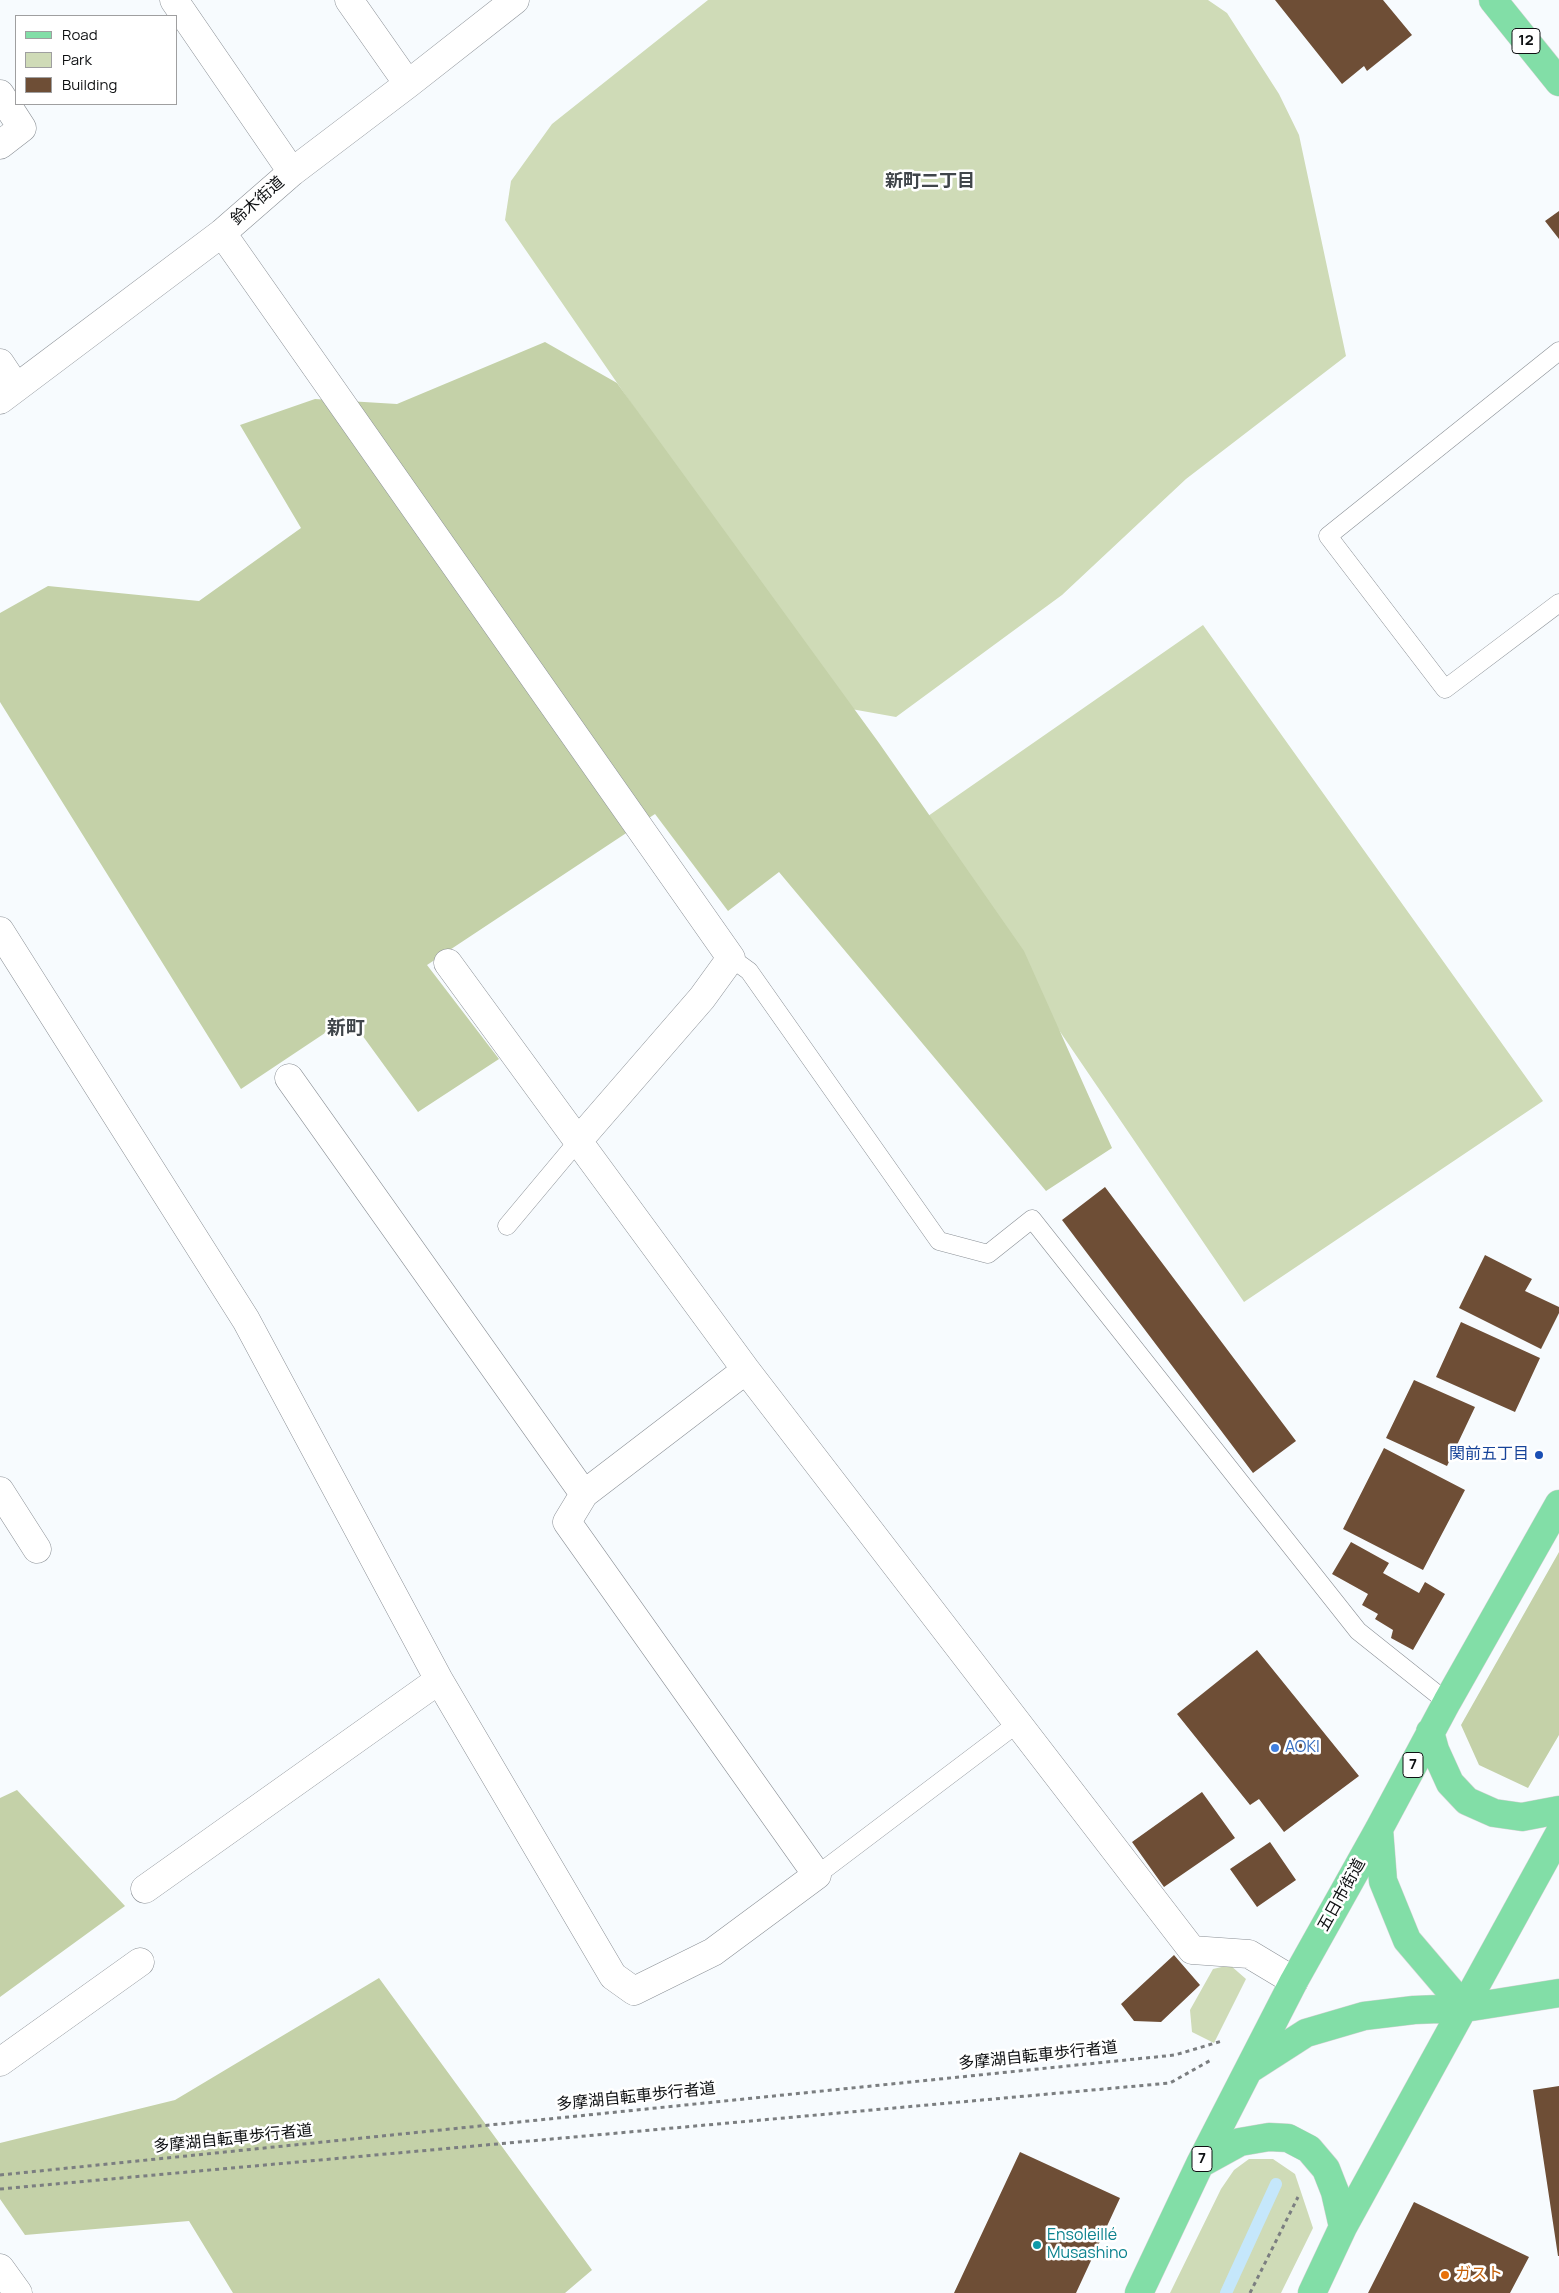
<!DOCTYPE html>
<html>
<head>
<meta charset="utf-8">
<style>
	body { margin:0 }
	#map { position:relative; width:1559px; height:2293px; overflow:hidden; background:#f7fbfe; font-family:Manrope,sans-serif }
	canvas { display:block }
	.legend { position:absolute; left:15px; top:15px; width:162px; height:90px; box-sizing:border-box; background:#fff; border:1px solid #9f9fa0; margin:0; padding:6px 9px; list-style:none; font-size:15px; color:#0e1012 }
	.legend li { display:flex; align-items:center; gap:10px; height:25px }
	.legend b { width:25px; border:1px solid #9f9fa0 }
</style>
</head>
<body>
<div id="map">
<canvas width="1559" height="2293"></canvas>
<ul class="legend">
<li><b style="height:6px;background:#82dea7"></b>Road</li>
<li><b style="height:14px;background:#cfdbb7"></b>Park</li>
<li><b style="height:14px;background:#6e4e36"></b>Building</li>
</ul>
</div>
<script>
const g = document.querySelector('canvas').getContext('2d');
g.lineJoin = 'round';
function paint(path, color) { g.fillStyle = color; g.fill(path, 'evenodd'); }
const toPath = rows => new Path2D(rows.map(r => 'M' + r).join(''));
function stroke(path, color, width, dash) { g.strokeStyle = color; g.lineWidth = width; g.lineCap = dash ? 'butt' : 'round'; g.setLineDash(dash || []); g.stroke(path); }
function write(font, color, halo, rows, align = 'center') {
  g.font = font + ' Manrope,"Noto Sans JP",sans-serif'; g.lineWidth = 5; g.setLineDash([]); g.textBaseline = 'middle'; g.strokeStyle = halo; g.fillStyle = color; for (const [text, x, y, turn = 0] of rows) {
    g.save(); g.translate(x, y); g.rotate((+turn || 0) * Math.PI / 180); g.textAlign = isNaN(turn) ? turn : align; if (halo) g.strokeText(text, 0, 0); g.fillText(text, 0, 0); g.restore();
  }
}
paint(toPath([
	[708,0,1208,0,1227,13,1279,94,1299,135,1346,356,1186,479,1062,595,896,717,840,707,505,220,511,181,552,124],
	[1203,625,1543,1101,1244,1302,918,823],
	[1230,1965,1246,1979,1214,2043,1192,2032,1190,2010,1213,1969],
	[1249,2159,1273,2159,1295,2174,1313,2228,1281,2293,1170,2293,1221,2189,1234,2170]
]), '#cfdbb7');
paint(toPath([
	[545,342,617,383,879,743,1024,951,1112,1148,1046,1191,779,872,728,911,655,814,427,965,499,1059,418,1112,349,1017,241,1089,0,702,0,613,48,586,199,601,301,528,240,425,315,399,397,404],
	[1559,1552,1559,1735,1528,1788,1479,1765,1461,1725],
	[17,1790,125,1906,0,1997,0,1798],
	[379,1978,592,2270,565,2293,233,2293,189,2221,25,2235,0,2199,0,2143,175,2100]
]), '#c4d1a8');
stroke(toPath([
	[1226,2293,1276,2184]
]), '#c5e7fb', 12);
paint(toPath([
	[1275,0,1383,0,1412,35,1367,71,1364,66,1342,84],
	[1559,211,1559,239,1545,221],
	[1105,1187,1296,1441,1253,1473,1062,1220],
	[1485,1255,1532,1279,1525,1291,1559,1307,1559,1313,1541,1349,1459,1308],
	[1461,1322,1540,1358,1515,1412,1436,1377],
	[1414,1380,1475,1407,1447,1466,1386,1438],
	[1384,1448,1465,1490,1423,1570,1343,1529],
	[1351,1542,1389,1563,1383,1573,1419,1593,1425,1582,1445,1594,1413,1650,1391,1638,1393,1630,1375,1619,1378,1614,1362,1605,1368,1594,1332,1574],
	[1257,1650,1359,1776,1284,1832,1259,1799,1250,1805,1177,1714],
	[1202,1792,1235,1838,1164,1887,1132,1842],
	[1270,1842,1296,1880,1257,1907,1230,1869],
	[1174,1955,1200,1985,1161,2022,1134,2021,1121,2004],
	[1559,2086,1559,2256,1558,2256,1533,2090],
	[1020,2152,1120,2198,1076,2293,954,2293],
	[1414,2202,1529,2257,1510,2293,1368,2293]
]), '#6e4e36');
const lane = toPath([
	[1559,351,1328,536,1445,689,1559,603],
	[731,958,749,971,939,1241,988,1254,1032,1219,1358,1631,1447,1702],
	[507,1226,578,1141],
	[817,1875,1018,1723]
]);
const street = toPath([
	[174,0,292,172],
	[349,0,408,84],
	[0,94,22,128,0,145],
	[222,233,731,958,702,998,578,1141,746,1370,1192,1950,1249,1954,1294,1981],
	[0,363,16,387],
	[0,400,222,233,292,172,408,84,515,0],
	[0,931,246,1320,439,1680,613,1976,634,1991,713,1952,817,1875,567,1522,584,1494,746,1370],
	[448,963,578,1141],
	[289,1078,584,1494],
	[0,1491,37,1549],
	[145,1889,439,1680],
	[0,2062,140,1962],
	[0,2268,18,2293]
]);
const primary = toPath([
	[1493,0,1559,82],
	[1430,1732,1435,1750,1450,1783,1467,1801,1494,1813,1522,1817,1559,1810],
	[1379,1829,1383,1881,1407,1940,1465,2008],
	[1250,2069,1306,2033,1364,2016,1414,2010,1465,2008,1559,1993],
	[1200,2164,1240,2142,1269,2137,1288,2138,1309,2149,1326,2169,1335,2192,1343,2227],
	[1139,2293,1200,2164,1294,1981,1379,1829,1447,1702,1559,1504],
	[1312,2293,1343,2227,1559,1834]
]);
stroke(lane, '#8b9096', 19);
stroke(street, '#8b9096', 29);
stroke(primary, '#d4d4d4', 29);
stroke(toPath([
	[0,2175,1175,2055,1222,2041],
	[0,2189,1170,2083,1211,2060],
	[1250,2293,1298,2197]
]), '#7b7e80', 3, [4, 4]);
stroke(lane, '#fff', 18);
stroke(street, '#fff', 28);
stroke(primary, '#82dea7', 28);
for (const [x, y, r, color] of [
	[1539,1455,5,"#1a4fb4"],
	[1275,1748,5,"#3f7fe0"],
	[1037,2245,5,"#0f9aa8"],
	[1445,2275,5,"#e8710a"]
]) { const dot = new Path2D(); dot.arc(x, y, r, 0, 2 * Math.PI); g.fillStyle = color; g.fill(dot); stroke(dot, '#fff', 2); }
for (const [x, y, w] of [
	[1526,41,28],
	[1413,1765,20],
	[1202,2159,20]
]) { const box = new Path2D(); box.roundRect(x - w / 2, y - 12.5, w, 25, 4); g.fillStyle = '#fff'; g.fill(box); stroke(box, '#0e1012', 1); }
write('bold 15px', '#0e1012', null, [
	["12",1526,41],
	["7",1413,1765],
	["7",1202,2159]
]);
write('16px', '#0e1012', '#fff', [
	["鈴木街道",258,201,-41],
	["五日市街道",1342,1895,-61],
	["多摩湖自転車歩行者道",1038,2056,-6],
	["多摩湖自転車歩行者道",636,2097,-6],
	["多摩湖自転車歩行者道",233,2139,-6]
]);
write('16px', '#164399', '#fff', [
	["関前五丁目",1529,1455]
], 'right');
write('16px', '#366cbe', '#fff', [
	["AOKI",1285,1748]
], 'left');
write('16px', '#0d838f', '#fff', [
	["Ensoleillé",1047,2236],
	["Musashino",1047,2254]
], 'left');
write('16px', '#c56008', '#fff', [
	["ガスト",1455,2275]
], 'left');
write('bold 18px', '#40454a', '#fff', [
	["新町二丁目",930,182]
]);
write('bold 19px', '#40454a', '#fff', [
	["新町",346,1029]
]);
</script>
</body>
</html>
